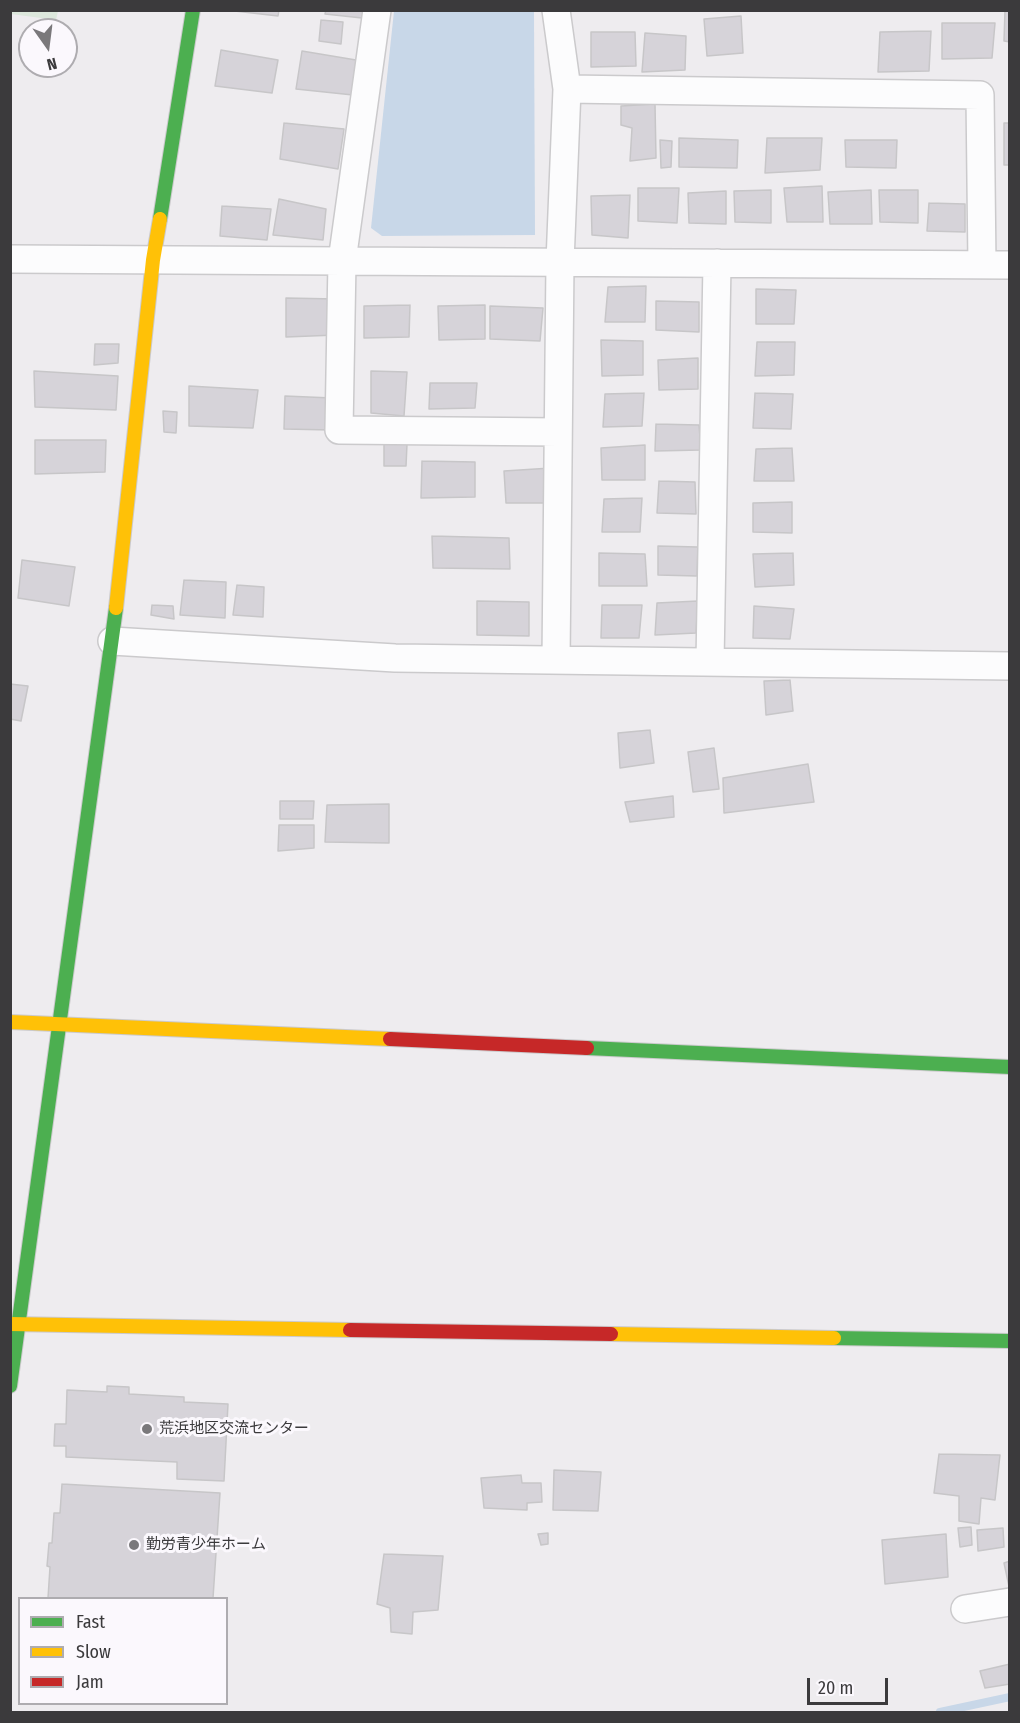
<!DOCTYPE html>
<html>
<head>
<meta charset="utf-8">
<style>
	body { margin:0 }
	#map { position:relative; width:1020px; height:1723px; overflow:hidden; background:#eeecef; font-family:"Fira Sans Condensed",sans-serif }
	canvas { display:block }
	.frame { position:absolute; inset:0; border:12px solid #3b3a3c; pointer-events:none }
	.legend { position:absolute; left:18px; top:1597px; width:210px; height:108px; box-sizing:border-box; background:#fbf8fd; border:2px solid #aeacb0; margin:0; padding:8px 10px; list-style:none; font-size:18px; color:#3b3a3c }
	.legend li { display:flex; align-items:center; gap:12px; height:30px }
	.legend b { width:30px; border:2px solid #aeacb0 }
	.north { position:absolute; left:18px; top:18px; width:60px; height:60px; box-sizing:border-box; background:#fbf8fd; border:2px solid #aeacb0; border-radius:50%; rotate:166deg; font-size:16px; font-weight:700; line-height:24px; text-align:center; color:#3b3a3c }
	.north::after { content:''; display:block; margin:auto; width:21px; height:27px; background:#7a787b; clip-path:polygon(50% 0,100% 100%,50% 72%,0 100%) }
	.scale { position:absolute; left:807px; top:1678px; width:81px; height:27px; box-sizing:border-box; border:3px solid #3b3a3c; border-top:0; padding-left:8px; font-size:18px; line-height:21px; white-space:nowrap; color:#3b3a3c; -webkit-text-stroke:4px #fbf8fd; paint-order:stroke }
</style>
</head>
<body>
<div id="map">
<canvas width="1020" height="1723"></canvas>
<div class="frame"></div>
<ul class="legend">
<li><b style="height:8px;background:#4caf50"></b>Fast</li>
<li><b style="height:8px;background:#ffc107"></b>Slow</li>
<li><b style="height:8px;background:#c62828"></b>Jam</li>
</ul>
<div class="north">N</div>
<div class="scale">20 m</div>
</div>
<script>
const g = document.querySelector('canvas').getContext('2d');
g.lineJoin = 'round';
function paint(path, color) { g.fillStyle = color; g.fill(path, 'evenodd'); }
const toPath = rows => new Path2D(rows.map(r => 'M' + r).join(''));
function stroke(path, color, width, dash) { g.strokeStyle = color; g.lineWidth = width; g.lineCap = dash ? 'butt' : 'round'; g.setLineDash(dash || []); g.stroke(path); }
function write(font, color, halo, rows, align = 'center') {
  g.font = font + ' "Fira Sans Condensed","Noto Sans JP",sans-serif'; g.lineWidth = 6; g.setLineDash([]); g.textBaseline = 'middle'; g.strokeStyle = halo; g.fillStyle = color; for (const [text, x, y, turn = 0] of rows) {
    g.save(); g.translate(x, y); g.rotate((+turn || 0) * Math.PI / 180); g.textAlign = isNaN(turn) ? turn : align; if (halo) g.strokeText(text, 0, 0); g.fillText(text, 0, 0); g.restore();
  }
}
paint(toPath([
	[10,11,11,10,58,11,56,20,11,14]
]), '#dce7dc');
paint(toPath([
	[394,11,534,11,535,235,382,236,371,228]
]), '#c8d7e8');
stroke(toPath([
	[940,1712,1010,1697]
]), '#c8d7e8', 8);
const building = toPath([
	[226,10,279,10,278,16,226,10],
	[326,10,364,10,362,18,325,14,326,10],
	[1005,10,1010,10,1010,42,1004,41,1005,10],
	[741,16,743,53,707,56,704,19,741,16],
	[321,20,343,22,341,44,319,41,321,20],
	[942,23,995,23,992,58,942,59,942,23],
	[931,31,929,71,878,72,880,32,931,31],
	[591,32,635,32,636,66,591,67,591,32],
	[645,33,686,36,685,70,642,72,645,33],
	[221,50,278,60,272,93,215,86,221,50],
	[302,51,362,61,353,95,296,89,302,51],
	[655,104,656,158,630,161,632,128,621,125,621,106,655,104],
	[284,123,344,129,338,169,280,159,284,123],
	[1004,123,1010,123,1010,165,1004,165,1004,123],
	[679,138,738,140,737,168,679,167,679,138],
	[767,138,822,138,820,170,765,173,767,138],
	[660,140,672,141,671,167,661,168,660,140],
	[845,140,897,140,896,168,846,167,845,140],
	[822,186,823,222,787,222,784,188,822,186],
	[638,188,679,188,677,223,638,221,638,188],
	[771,190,771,223,735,222,734,191,771,190],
	[871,190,872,224,830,224,828,192,871,190],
	[879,190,918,190,918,223,880,222,879,190],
	[726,191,726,224,689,223,688,193,726,191],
	[630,195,628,238,592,235,591,196,630,195],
	[279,199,326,209,323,240,273,235,279,199],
	[929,203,965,204,965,232,927,231,929,203],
	[222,206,271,209,267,240,220,236,222,206],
	[646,286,645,322,605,322,608,287,646,286],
	[756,289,796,290,794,324,756,324,756,289],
	[286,298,336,299,336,335,286,337,286,298],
	[656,301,699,302,699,332,656,330,656,301],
	[410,305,409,337,364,338,364,306,410,305],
	[485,305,485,339,439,340,438,306,485,305],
	[490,306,543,308,540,341,490,339,490,306],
	[601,340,643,341,643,375,602,376,601,340],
	[757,342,795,342,794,375,755,376,757,342],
	[95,344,119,344,118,363,94,365,95,344],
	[698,358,698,389,659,390,658,360,698,358],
	[34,371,118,376,116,410,35,407,34,371],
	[371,371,407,372,404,416,371,413,371,371],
	[430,383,477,383,475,408,429,409,430,383],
	[189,386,258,390,253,428,189,426,189,386],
	[644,393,642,426,603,427,605,394,644,393],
	[755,393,793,394,791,429,753,428,755,393],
	[285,396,332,398,331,430,284,429,285,396],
	[163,411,177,412,176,433,164,432,163,411],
	[656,424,699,425,701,450,655,451,656,424],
	[35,440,106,440,105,472,35,474,35,440],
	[384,443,407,444,406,466,384,466,384,443],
	[645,445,645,480,602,480,601,448,645,445],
	[792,448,794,481,754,481,756,449,792,448],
	[422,461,475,462,475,497,421,498,422,461],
	[551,468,549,503,506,503,504,471,551,468],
	[659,481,695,482,696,514,657,513,659,481],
	[642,498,640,532,602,532,604,499,642,498],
	[792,502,792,533,753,532,753,503,792,502],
	[432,536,509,538,510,569,433,568,432,536],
	[658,546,698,547,697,576,658,575,658,546],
	[599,553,645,554,647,586,599,586,599,553],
	[793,553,794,585,755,587,753,554,793,553],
	[22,560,75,567,69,606,18,598,22,560],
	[184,580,226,582,225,618,180,615,184,580],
	[237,585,264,587,263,617,233,615,237,585],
	[477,601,529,602,529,636,477,635,477,601],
	[698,601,696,633,655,635,657,603,698,601],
	[152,605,173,606,174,619,151,615,152,605],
	[602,605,642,605,639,638,601,638,602,605],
	[754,606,794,609,790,639,753,638,754,606],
	[790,680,793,711,766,715,764,681,790,680],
	[10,684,28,686,21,721,10,719,10,684],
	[650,730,654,763,620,768,618,733,650,730],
	[714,748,719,789,693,792,688,752,714,748],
	[808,764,814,802,724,813,723,778,808,764],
	[673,796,674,817,630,822,625,802,673,796],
	[280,801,314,801,313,819,280,819,280,801],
	[389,804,389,843,325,842,327,805,389,804],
	[279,825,314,825,314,848,278,851,279,825],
	[107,1386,129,1387,129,1394,184,1397,184,1402,228,1404,224,1481,177,1479,177,1462,66,1457,66,1446,54,1446,55,1424,66,1424,67,1390,107,1392,107,1386],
	[939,1454,1000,1455,995,1500,981,1498,979,1524,959,1521,959,1496,934,1493,939,1454],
	[554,1470,601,1472,598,1511,553,1510,554,1470],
	[521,1475,522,1483,541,1483,542,1502,527,1503,527,1510,484,1508,481,1478,521,1475],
	[62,1484,220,1493,213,1598,48,1598,50,1567,47,1566,49,1543,52,1543,54,1513,60,1513,62,1484],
	[971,1527,972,1545,960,1547,958,1528,971,1527],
	[1003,1528,1004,1547,978,1551,977,1530,1003,1528],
	[548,1533,548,1544,541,1545,538,1534,548,1533],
	[946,1534,948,1577,885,1584,882,1540,946,1534],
	[384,1554,443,1556,438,1610,413,1612,412,1634,391,1632,390,1608,377,1604,384,1554],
	[1010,1561,1010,1591,1004,1563,1010,1561],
	[1010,1664,1010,1684,985,1688,980,1671,1010,1664]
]);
paint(building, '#d6d3d9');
stroke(building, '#c7c6c8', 1.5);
const street = toPath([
	[377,10,342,261,339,430,558,432],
	[567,89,980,95,982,265],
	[10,259,1010,265],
	[112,641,395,658,1010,666],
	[556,660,560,262,567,89,556,10],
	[710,662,717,263],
	[965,1609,1010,1602]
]);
const fast = toPath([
	[160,219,193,10],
	[587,1048,1010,1067],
	[834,1338,1010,1341],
	[10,1386,116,608]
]);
const slow = toPath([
	[116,608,153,260,160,219],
	[10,1022,390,1039],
	[10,1324,350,1330],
	[611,1334,834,1338]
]);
const jam = toPath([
	[390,1039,587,1048],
	[350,1330,611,1334]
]);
stroke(street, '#cbcacc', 30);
stroke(fast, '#cbcacc', 16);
stroke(slow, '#cbcacc', 16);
stroke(jam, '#cbcacc', 16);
stroke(street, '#fcfcfd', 27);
stroke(fast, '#4caf50', 14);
stroke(slow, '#ffc107', 14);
stroke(jam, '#c62828', 14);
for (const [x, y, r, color] of [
	[147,1429,6,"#7a787b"],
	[134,1545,6,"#7a787b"]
]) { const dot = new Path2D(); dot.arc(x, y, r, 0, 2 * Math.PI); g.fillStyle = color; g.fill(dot); stroke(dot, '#fbf8fd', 2); }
write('15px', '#3b3a3c', '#fbf8fd', [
	["荒浜地区交流センター",159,1429],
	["勤労青少年ホーム",146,1545]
], 'left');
</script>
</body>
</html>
